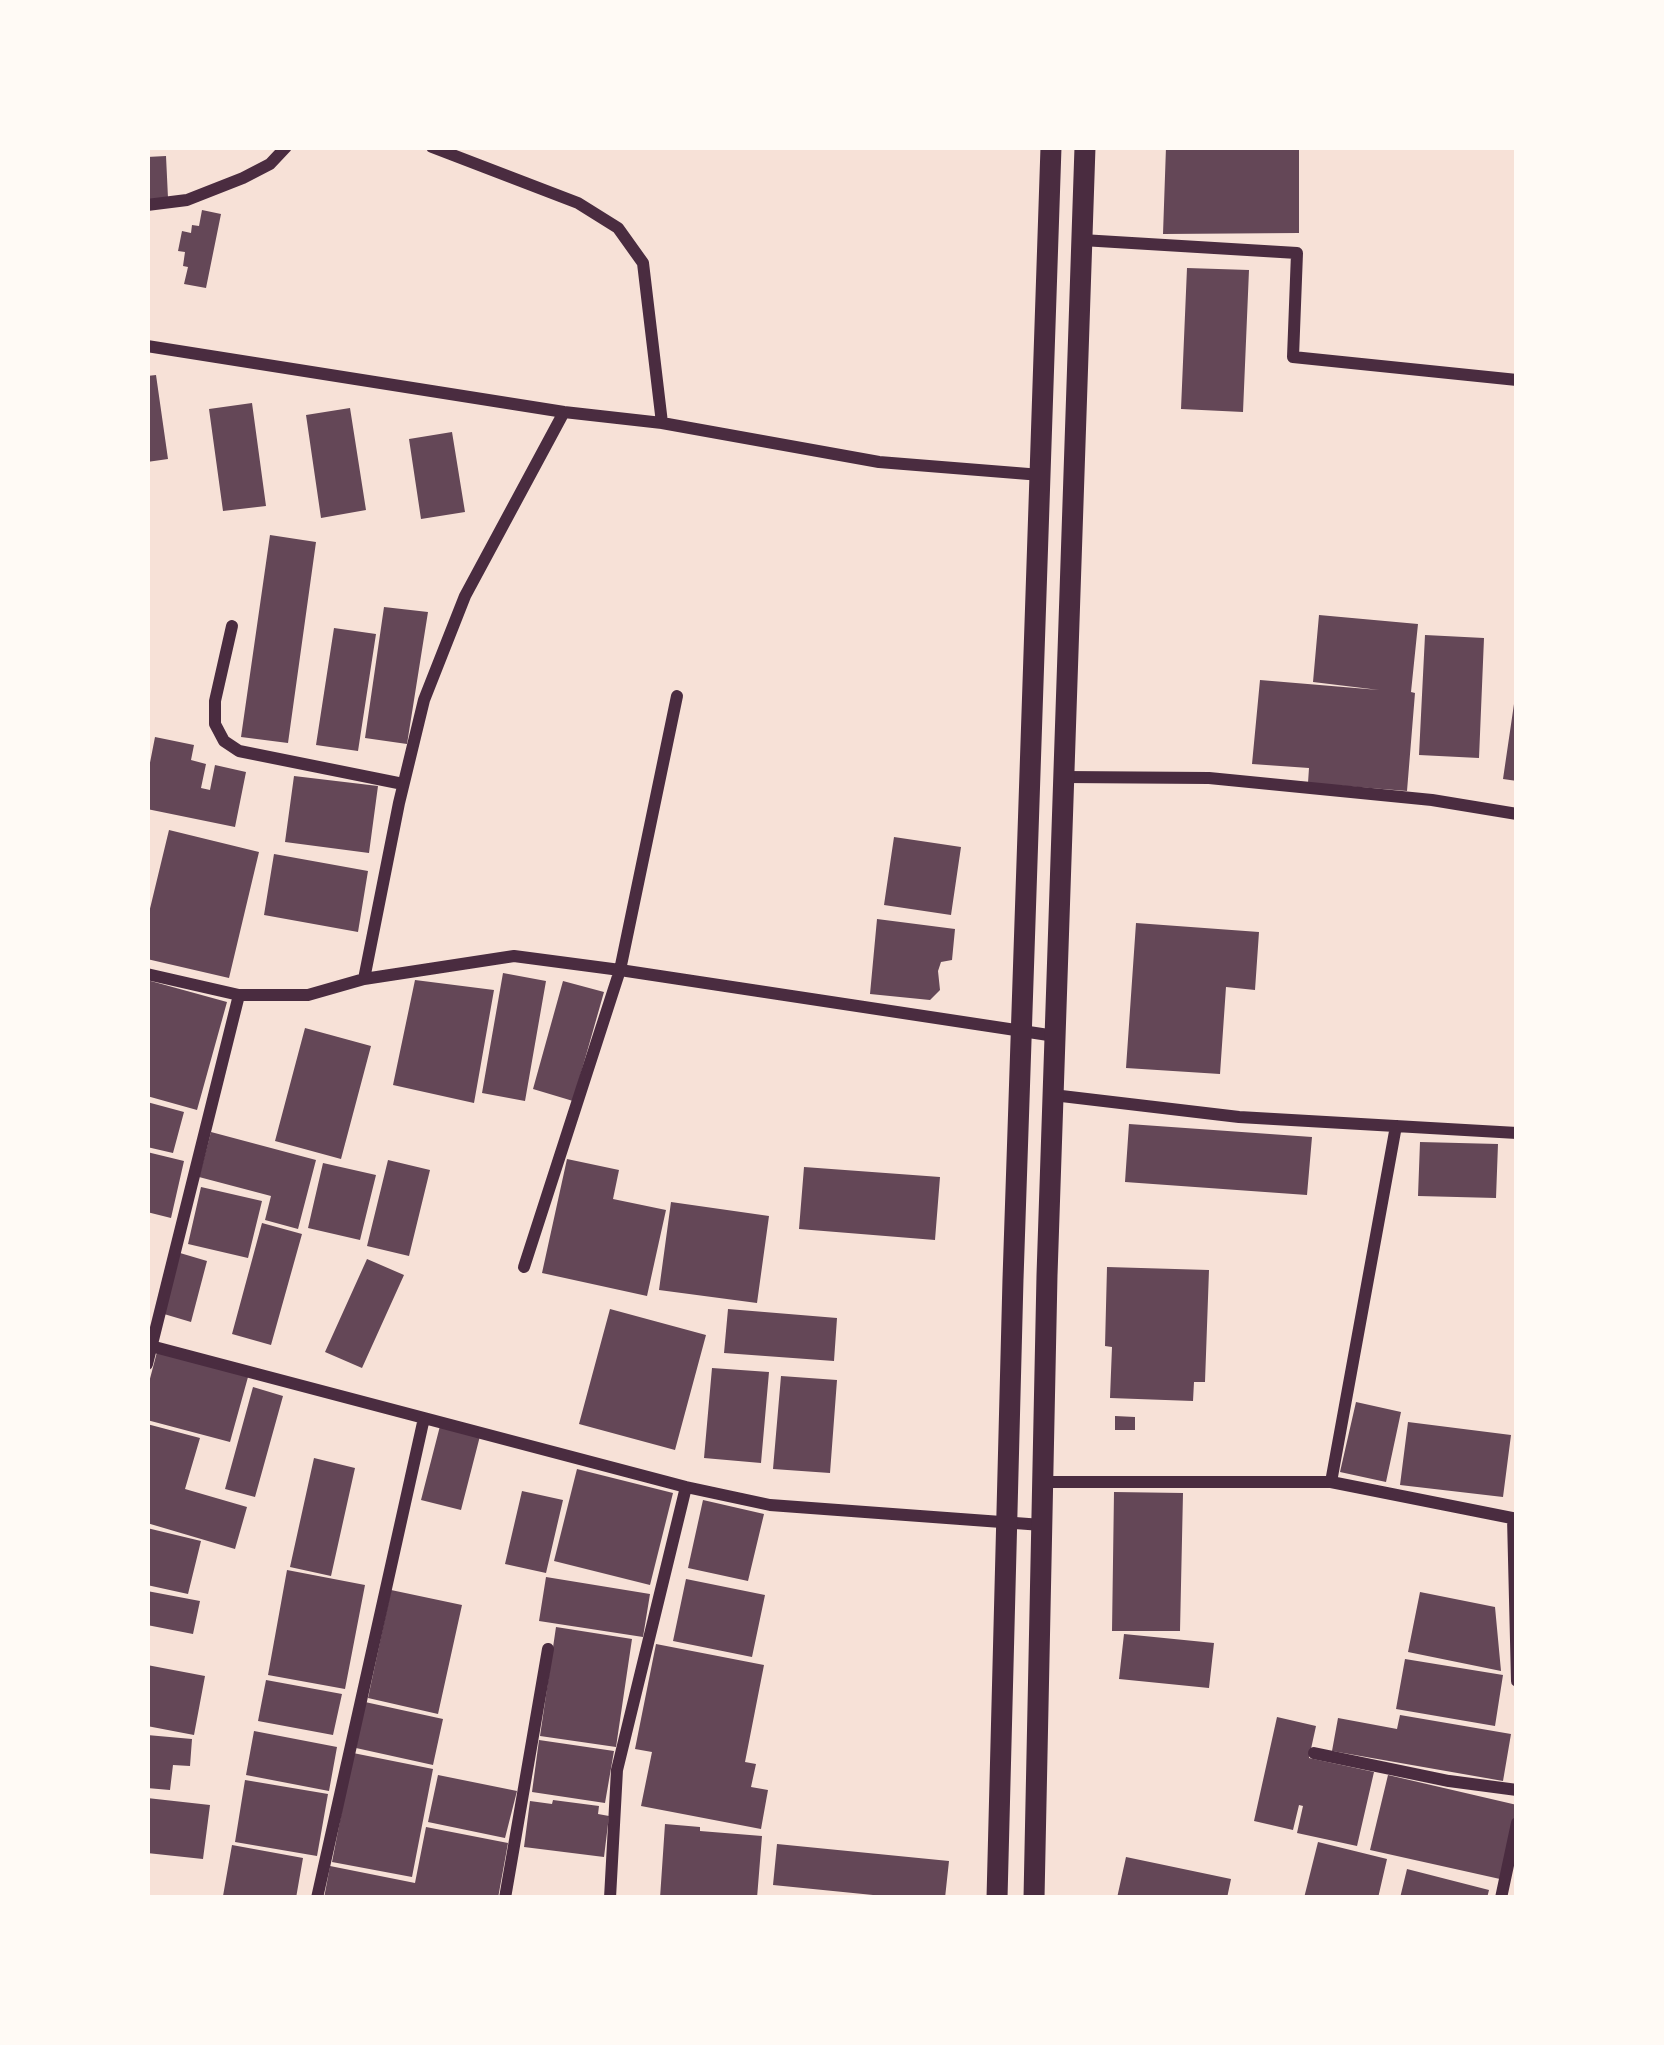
<!DOCTYPE html>
<html>
<head>
<meta charset="utf-8">
<style>
	body { margin:0 }
	#map { position:relative; width:1664px; height:2045px; overflow:hidden; background:#f7e1d7; font-family:Arial,sans-serif }
	canvas { display:block }
	.frame { position:absolute; inset:0; border:150px solid #fffaf5; pointer-events:none }
</style>
</head>
<body>
<div id="map">
<canvas width="1664" height="2045"></canvas>
<div class="frame"></div>
</div>
<script>
const g = document.querySelector('canvas').getContext('2d');
g.lineJoin = 'round';
function paint(path, color) { g.fillStyle = color; g.fill(path, 'evenodd'); }
const toPath = rows => new Path2D(rows.map(r => 'M' + r).join(''));
function stroke(path, color, width, dash) { g.strokeStyle = color; g.lineWidth = width; g.lineCap = dash ? 'butt' : 'round'; g.setLineDash(dash || []); g.stroke(path); }
paint(toPath([
	[1166,147,1299,147,1299,233,1163,234],
	[166,156,168,198,147,200,147,157],
	[202,210,221,214,206,288,184,284,188,267,183,266,185,252,178,251,182,231,191,233,192,225,199,226],
	[1187,268,1249,270,1243,412,1181,409],
	[156,375,168,459,147,462,147,376],
	[252,403,266,506,223,511,209,409],
	[350,408,366,510,321,518,306,415],
	[452,432,465,512,421,519,409,439],
	[270,535,316,542,288,743,241,737],
	[384,607,428,612,407,744,365,738],
	[1319,615,1418,624,1411,692,1415,693,1407,791,1308,783,1309,768,1252,764,1260,680,1379,690,1313,682],
	[334,628,376,634,358,751,316,745],
	[1425,635,1484,638,1479,758,1419,755],
	[1514,704,1517,705,1517,781,1503,779],
	[155,737,194,745,191,760,206,764,201,788,210,790,215,765,246,772,235,827,147,809,147,778],
	[294,776,378,786,369,853,285,842],
	[169,830,259,852,229,978,147,959,147,921],
	[894,837,961,847,951,915,884,905],
	[274,854,368,871,358,932,264,915],
	[877,919,955,929,952,960,941,962,938,971,940,990,930,1000,870,994],
	[1136,923,1259,932,1255,990,1226,987,1220,1074,1126,1068],
	[503,973,546,981,525,1101,482,1093],
	[147,980,227,1002,197,1110,147,1096],
	[415,980,494,990,474,1103,393,1085],
	[563,981,604,992,573,1101,533,1089],
	[305,1028,371,1046,341,1159,275,1141],
	[147,1102,184,1112,173,1153,147,1147],
	[1129,1124,1312,1137,1307,1195,1125,1182],
	[211,1132,316,1160,298,1229,265,1220,271,1196,199,1177],
	[1420,1142,1498,1144,1496,1198,1418,1196],
	[147,1152,184,1161,171,1218,147,1212],
	[567,1159,619,1170,613,1199,666,1210,647,1296,542,1273],
	[388,1160,430,1170,409,1256,367,1246],
	[323,1163,376,1175,360,1240,308,1228],
	[804,1167,940,1177,935,1240,799,1229],
	[201,1187,262,1201,248,1258,188,1244],
	[671,1202,769,1216,757,1303,659,1290],
	[262,1223,302,1234,271,1345,232,1334],
	[180,1253,207,1261,191,1322,164,1314],
	[367,1259,404,1275,362,1368,325,1352],
	[1107,1267,1209,1270,1205,1382,1194,1382,1193,1401,1110,1398,1112,1347,1105,1346],
	[610,1309,706,1335,675,1450,579,1424],
	[728,1309,837,1318,834,1361,724,1353],
	[157,1352,248,1377,230,1442,147,1420,147,1390],
	[712,1368,769,1372,761,1463,704,1458],
	[781,1376,837,1380,830,1473,773,1469],
	[253,1387,283,1396,255,1497,225,1489],
	[1356,1402,1401,1412,1386,1482,1340,1472],
	[1115,1416,1135,1417,1135,1430,1115,1430],
	[1408,1422,1511,1435,1503,1497,1400,1485],
	[147,1424,200,1438,185,1489,247,1507,235,1549,147,1523],
	[440,1426,480,1436,461,1510,421,1500],
	[314,1458,355,1468,331,1576,290,1567],
	[577,1469,673,1493,650,1585,554,1561],
	[522,1491,563,1500,546,1573,505,1564],
	[1114,1492,1183,1493,1180,1631,1112,1631],
	[703,1500,764,1514,748,1581,688,1568],
	[147,1528,201,1541,188,1594,147,1585],
	[287,1570,365,1585,345,1689,268,1675],
	[546,1577,650,1594,643,1637,539,1621],
	[686,1579,765,1595,752,1657,673,1641],
	[391,1590,462,1605,438,1714,368,1698],
	[147,1591,200,1601,193,1634,147,1625],
	[1420,1592,1495,1607,1501,1671,1408,1652],
	[556,1627,632,1639,616,1747,540,1736],
	[1124,1634,1214,1643,1209,1688,1119,1679],
	[656,1644,764,1665,745,1762,756,1764,751,1787,768,1790,761,1829,641,1806,652,1752,635,1749],
	[1405,1659,1503,1675,1495,1726,1396,1709],
	[147,1665,205,1676,194,1735,147,1726],
	[266,1680,342,1694,333,1735,258,1721],
	[365,1702,443,1719,433,1765,356,1748],
	[1400,1715,1511,1734,1503,1781,1332,1751,1338,1718,1397,1729],
	[1277,1717,1316,1726,1309,1758,1374,1772,1357,1846,1297,1833,1303,1806,1299,1805,1293,1830,1254,1821],
	[254,1731,337,1747,329,1791,246,1775],
	[147,1735,192,1739,190,1766,173,1765,170,1790,147,1788],
	[539,1740,614,1751,605,1803,532,1792],
	[353,1753,433,1769,412,1877,332,1862],
	[438,1775,517,1791,505,1838,428,1822],
	[1388,1775,1517,1805,1500,1879,1370,1850],
	[245,1780,328,1794,317,1856,235,1842],
	[147,1798,210,1805,203,1859,147,1853],
	[553,1800,599,1806,598,1814,609,1816,604,1857,524,1847,530,1801,552,1804],
	[665,1824,700,1827,700,1831,762,1836,757,1898,660,1898],
	[426,1827,508,1843,498,1898,324,1898,330,1866,415,1883],
	[1318,1842,1387,1859,1378,1898,1304,1898],
	[777,1844,949,1861,945,1898,903,1898,773,1885],
	[232,1845,303,1858,296,1898,223,1896],
	[1126,1857,1231,1879,1227,1898,1117,1898],
	[1407,1869,1489,1890,1487,1898,1400,1898]
]), '#644757');
stroke(toPath([
	[432,147,578,203,618,228,643,263,662,423],
	[147,205,187,200,243,178,270,164,286,147],
	[1082,240,1297,253,1293,357,1517,380],
	[147,346,564,412,662,423,879,462,1041,475],
	[232,626,215,701,215,724,224,741,239,751,403,784],
	[1064,777,1209,778,1432,800,1517,814],
	[147,974,239,995,308,995,364,979,514,956,620,970,1055,1036],
	[364,979,399,803,424,700,465,596,564,412],
	[1053,1095,1239,1117,1517,1133],
	[524,1267,620,970,677,696],
	[147,1345,686,1487,770,1505,1042,1525],
	[147,1364,239,995],
	[1045,1482,1331,1482,1517,1519],
	[1331,1482,1396,1126],
	[1513,1518,1517,1681],
	[1314,1753,1449,1781,1517,1790],
	[317,1898,424,1418],
	[505,1898,548,1649],
	[610,1898,617,1770,686,1487],
	[1501,1898,1517,1823]
]), '#4a2c40', 12);
stroke(toPath([
	[997,1898,1013,1279,1051,147],
	[1034,1898,1047,1275,1085,147]
]), '#4a2c40', 21);
</script>
</body>
</html>
